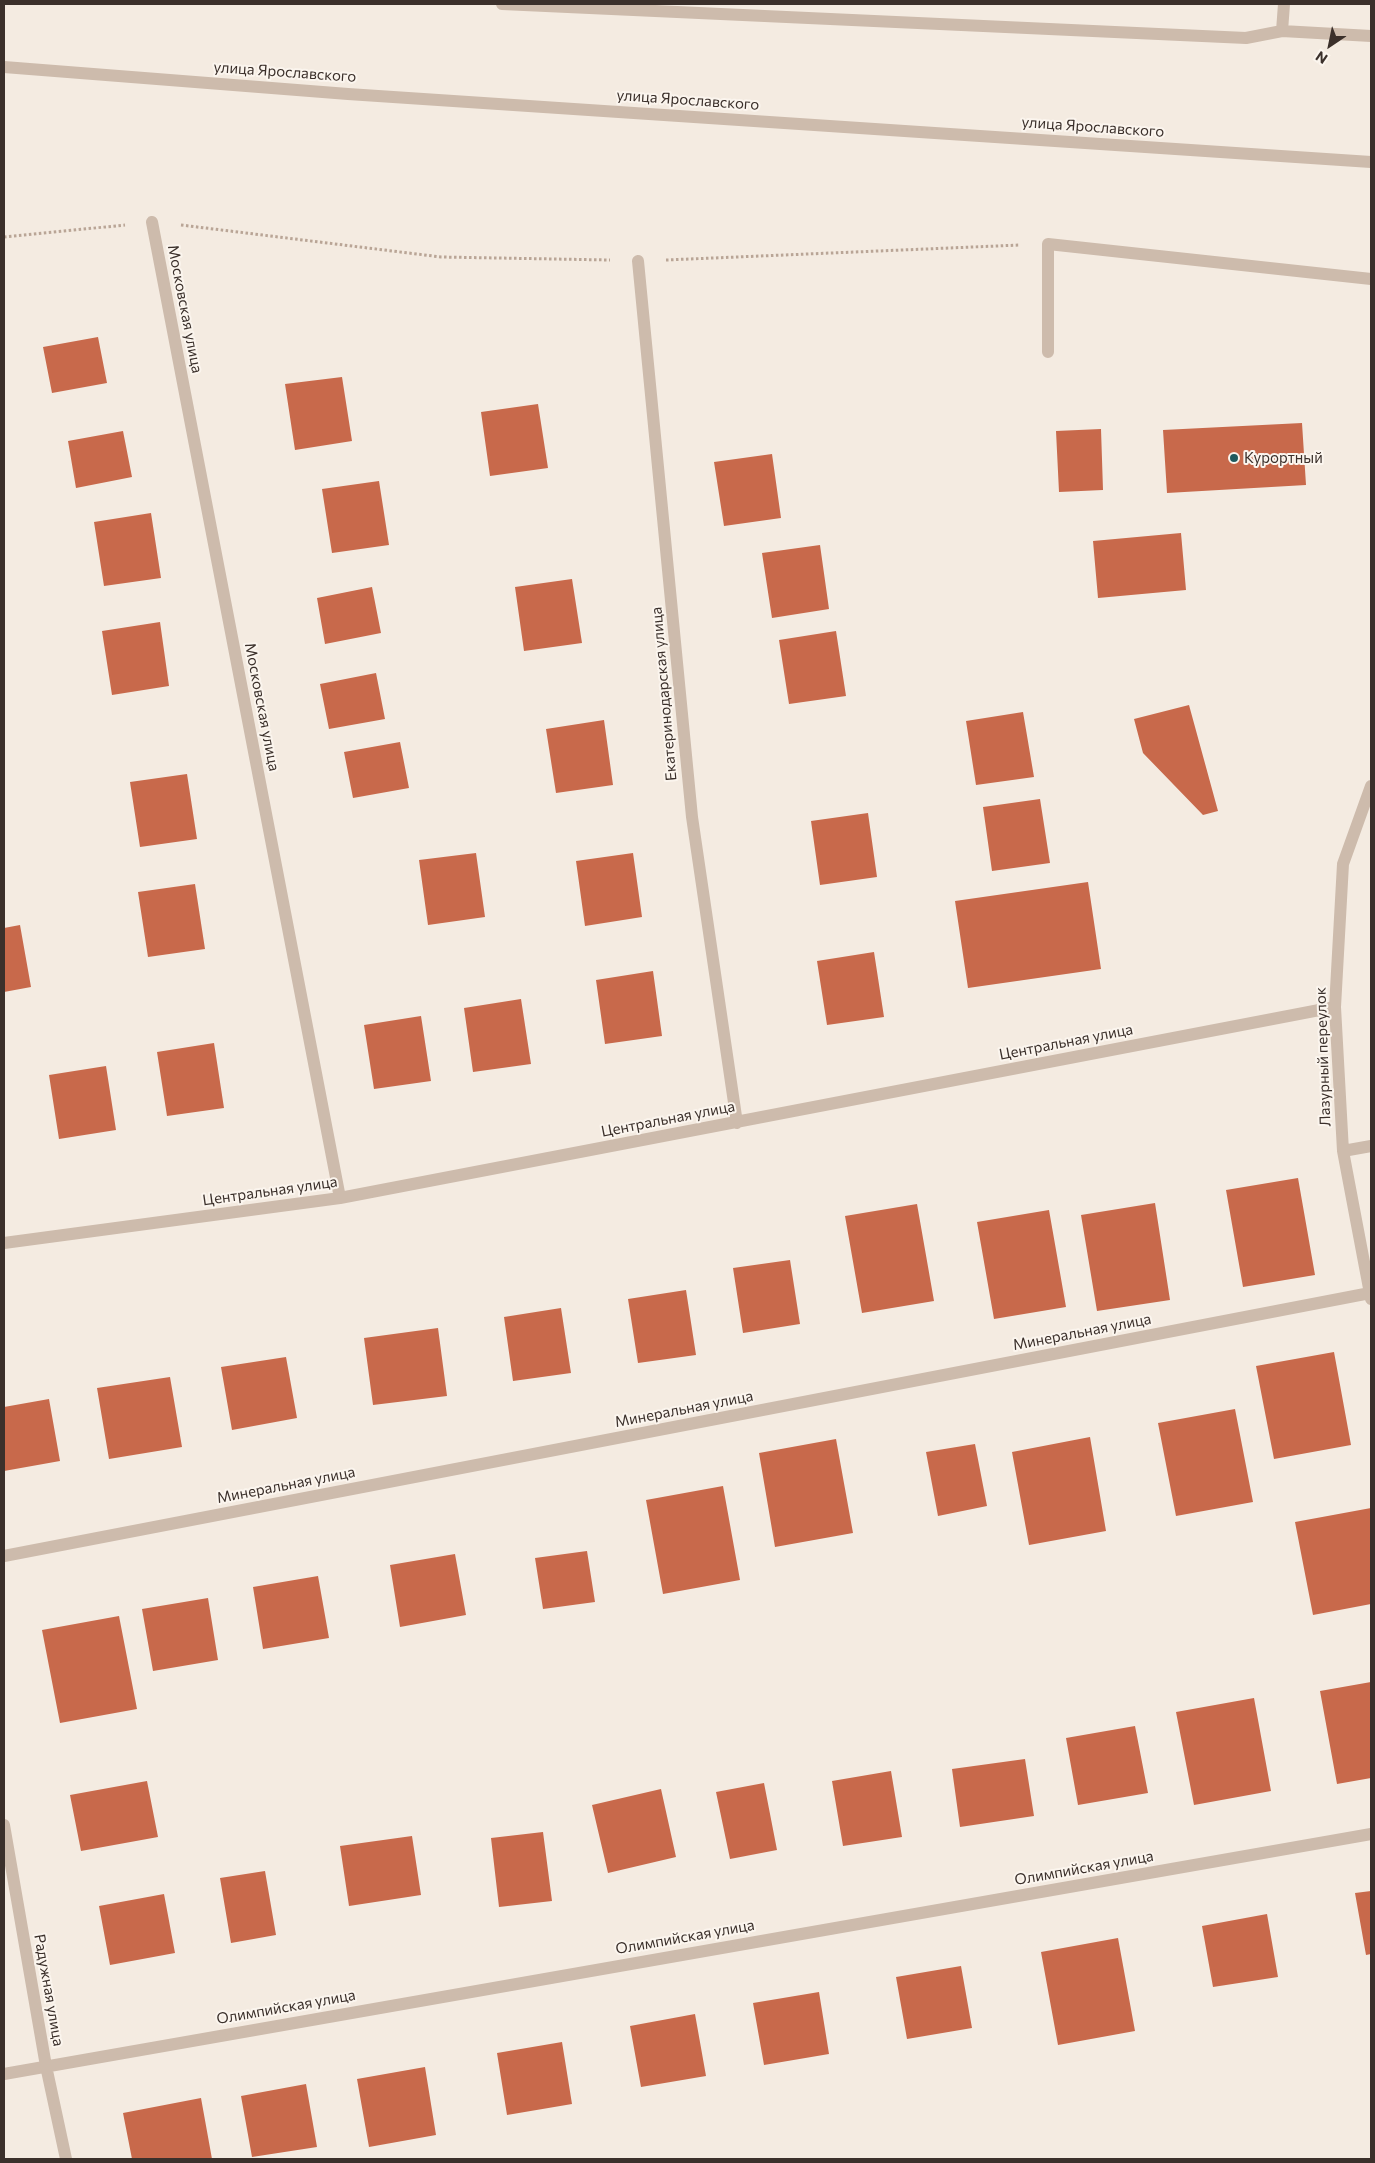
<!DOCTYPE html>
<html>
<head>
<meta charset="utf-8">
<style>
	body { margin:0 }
	#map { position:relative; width:1375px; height:2163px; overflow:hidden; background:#f4ebe1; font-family:Commissioner,sans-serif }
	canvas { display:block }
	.frame { position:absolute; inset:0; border:5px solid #3b302b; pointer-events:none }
	.north { position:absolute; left:1305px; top:20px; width:50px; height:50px; -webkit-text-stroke:4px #fbf5ee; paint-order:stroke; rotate:214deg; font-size:14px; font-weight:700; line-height:20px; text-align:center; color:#3b302b }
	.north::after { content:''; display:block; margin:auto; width:18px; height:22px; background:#3b302b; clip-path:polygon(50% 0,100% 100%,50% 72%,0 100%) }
</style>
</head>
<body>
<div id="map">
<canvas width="1375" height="2163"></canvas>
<div class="frame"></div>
<div class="north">N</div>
</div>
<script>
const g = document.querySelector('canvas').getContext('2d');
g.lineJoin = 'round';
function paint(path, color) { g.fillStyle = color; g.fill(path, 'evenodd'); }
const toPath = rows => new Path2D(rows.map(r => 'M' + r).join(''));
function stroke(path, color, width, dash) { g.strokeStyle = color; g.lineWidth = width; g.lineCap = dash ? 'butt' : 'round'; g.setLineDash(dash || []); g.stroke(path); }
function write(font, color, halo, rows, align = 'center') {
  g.font = font + ' Commissioner,sans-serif'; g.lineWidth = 4; g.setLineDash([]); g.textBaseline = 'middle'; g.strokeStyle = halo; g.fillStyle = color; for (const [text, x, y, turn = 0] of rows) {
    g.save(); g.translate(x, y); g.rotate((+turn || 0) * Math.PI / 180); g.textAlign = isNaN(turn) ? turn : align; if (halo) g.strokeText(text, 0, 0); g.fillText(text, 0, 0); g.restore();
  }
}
paint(toPath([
	[98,337,107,383,52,393,43,347],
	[342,377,352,441,295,450,285,384],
	[538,404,548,468,490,476,481,412],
	[1302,423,1306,485,1167,493,1163,430],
	[1101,429,1103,490,1059,492,1056,431],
	[123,431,132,477,76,488,68,441],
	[772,454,781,518,724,526,714,462],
	[379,481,389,545,332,553,322,489],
	[151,513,161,578,104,586,94,522],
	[1181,533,1186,590,1098,598,1093,541],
	[820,545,829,609,772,618,762,553],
	[572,579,582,643,524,651,515,587],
	[372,587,381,633,325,644,317,598],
	[160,622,169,686,112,695,102,631],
	[836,631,846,696,789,704,779,640],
	[376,673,385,719,329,729,320,684],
	[1189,705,1218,811,1203,815,1143,753,1134,719],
	[1023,712,1034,777,976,785,966,721],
	[604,720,613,785,556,793,546,729],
	[400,742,409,788,353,798,344,752],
	[187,774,197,839,140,847,130,782],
	[1040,799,1050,863,992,871,983,807],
	[868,813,877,877,820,885,811,821],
	[476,853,485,917,428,925,419,860],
	[633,853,642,917,585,926,576,861],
	[1088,882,1101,969,968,988,955,901],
	[195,884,205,949,148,957,138,892],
	[20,925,31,987,4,992,4,928],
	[874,952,884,1017,827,1025,817,961],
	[653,971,662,1036,605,1044,596,980],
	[521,999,531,1064,473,1072,464,1008],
	[421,1016,431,1081,374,1089,364,1025],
	[214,1043,224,1108,167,1116,157,1052],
	[106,1066,116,1130,59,1139,49,1075],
	[1298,1178,1315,1275,1243,1287,1226,1190],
	[1155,1203,1170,1300,1097,1311,1081,1215],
	[917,1204,934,1301,862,1313,845,1216],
	[1049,1210,1066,1307,994,1319,977,1222],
	[790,1260,800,1324,743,1333,733,1268],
	[686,1290,696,1355,638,1363,628,1299],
	[561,1308,571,1373,513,1381,504,1317],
	[438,1328,447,1396,373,1405,364,1338],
	[1334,1352,1351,1445,1274,1459,1256,1366],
	[286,1357,297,1418,232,1430,221,1367],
	[170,1377,182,1447,109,1459,97,1388],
	[49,1399,60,1461,4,1471,4,1407],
	[1235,1409,1253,1502,1176,1516,1158,1423],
	[1090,1437,1106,1531,1029,1545,1012,1452],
	[836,1439,853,1533,775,1547,759,1453],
	[975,1444,987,1506,938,1516,926,1452],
	[723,1486,740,1580,663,1594,646,1500],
	[1371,1508,1371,1604,1313,1615,1295,1522],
	[587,1551,595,1602,543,1609,535,1558],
	[455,1554,466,1615,400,1627,390,1565],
	[318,1576,329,1638,263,1649,253,1587],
	[208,1598,218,1660,153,1671,142,1609],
	[119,1616,137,1709,60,1723,42,1630],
	[1371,1682,1371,1778,1337,1784,1320,1691],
	[1254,1698,1271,1791,1194,1805,1176,1712],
	[1135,1726,1148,1793,1078,1805,1066,1738],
	[1025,1759,1034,1816,960,1827,952,1769],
	[891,1771,902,1837,843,1846,832,1781],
	[147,1781,158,1837,81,1851,70,1795],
	[764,1783,777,1850,730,1859,716,1792],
	[661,1789,676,1857,608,1873,592,1805],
	[543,1832,552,1901,499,1907,491,1838],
	[412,1836,421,1895,349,1906,340,1846],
	[265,1871,276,1935,231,1943,220,1878],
	[1371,1891,1371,1954,1366,1955,1355,1893],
	[164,1894,175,1953,110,1965,99,1906],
	[1267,1914,1278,1977,1213,1987,1202,1926],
	[1118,1938,1135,2031,1058,2045,1041,1952],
	[961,1966,972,2028,907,2039,896,1977],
	[819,1992,829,2054,764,2065,753,2003],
	[695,2014,706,2076,641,2087,630,2026],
	[562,2042,572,2104,507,2115,497,2053],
	[425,2067,436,2135,369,2147,357,2079],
	[306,2084,317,2147,252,2157,241,2096],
	[201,2098,212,2159,132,2159,123,2113]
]), '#c8694b');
stroke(toPath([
	[181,225,441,257,610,260],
	[4,237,125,225],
	[666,260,1020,245]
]), '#b9a596', 3, [2.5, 2.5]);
stroke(toPath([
	[502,4,1246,38,1282,31,1371,36],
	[1282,31,1284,4],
	[152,222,340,1198],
	[638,261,692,817,737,1123],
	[1048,352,1048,244,1371,279],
	[4,1243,340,1198,1335,1007]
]), '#cdbbac', 12);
stroke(toPath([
	[1371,786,1343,864,1335,1007,1343,1151,1371,1299],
	[1343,1151,1371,1146],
	[4,1556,1370,1293],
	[4,1825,46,2066,66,2159],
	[4,2074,1371,1834]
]), '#cdbbac', 12);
stroke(toPath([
	[4,67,348,94,1371,162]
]), '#cdbbac', 12);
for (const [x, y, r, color] of [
	[1234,458,5,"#1f5a5e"]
]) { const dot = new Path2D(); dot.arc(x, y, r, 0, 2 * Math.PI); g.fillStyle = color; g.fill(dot); stroke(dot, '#fbf5ee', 2); }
write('15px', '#3b302b', '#fbf5ee', [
	["улица Ярославского",285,72,4],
	["улица Ярославского",688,100,4],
	["улица Ярославского",1093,127,4],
	["Московская улица",185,309,79],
	["Екатеринодарская улица",664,694,-95],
	["Московская улица",262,707,79],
	["Центральная улица",1066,1042,-11],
	["Лазурный переулок",1323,1057,-92],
	["Центральная улица",668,1119,-11],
	["Центральная улица",270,1191,-8],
	["Минеральная улица",1082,1332,-11],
	["Минеральная улица",684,1409,-11],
	["Минеральная улица",286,1485,-11],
	["Олимпийская улица",1084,1868,-10],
	["Олимпийская улица",685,1937,-10],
	["Радужная улица",49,1990,80],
	["Олимпийская улица",286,2007,-10]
]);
write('15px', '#3b302b', '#fbf5ee', [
	["Курортный",1244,458]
], 'left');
</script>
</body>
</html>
